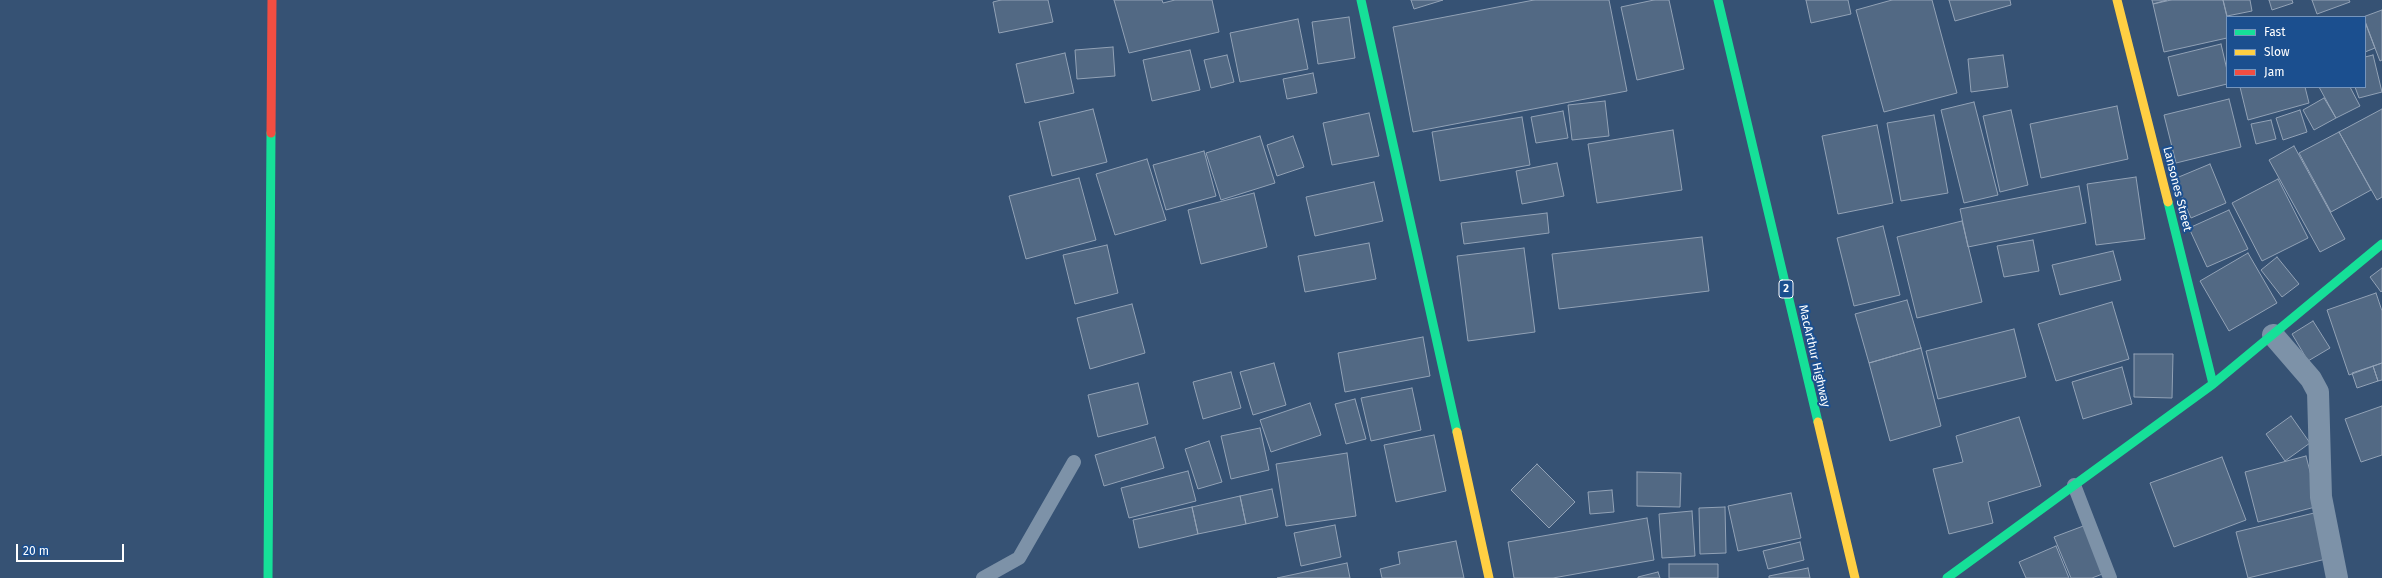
<!DOCTYPE html>
<html>
<head>
<meta charset="utf-8">
<style>
	body { margin:0 }
	#map { position:relative; width:2382px; height:578px; overflow:hidden; background:#365274; font-family:"Fira Sans",sans-serif }
	canvas { display:block }
	.legend { position:absolute; left:2226px; top:16px; width:140px; height:72px; box-sizing:border-box; background:#1b4f8f; border:1px solid #7695bc; margin:0; padding:5px 7px; list-style:none; font-size:12px; color:#fff }
	.legend li { display:flex; align-items:center; gap:8px; height:20px }
	.legend b { width:20px; border:1px solid #7695bc }
	.scale { position:absolute; left:16px; top:544px; width:108px; height:18px; box-sizing:border-box; border:2px solid #fff; border-top:0; padding-left:5px; font-size:12px; line-height:14px; white-space:nowrap; color:#fff; -webkit-text-stroke:3px #1b4f8f; paint-order:stroke }
</style>
</head>
<body>
<div id="map">
<canvas width="2382" height="578"></canvas>
<ul class="legend">
<li><b style="height:5px;background:#16e098"></b>Fast</li>
<li><b style="height:5px;background:#ffcf43"></b>Slow</li>
<li><b style="height:5px;background:#f24e42"></b>Jam</li>
</ul>
<div class="scale">20 m</div>
</div>
<script>
const g = document.querySelector('canvas').getContext('2d');
g.lineJoin = 'round';
function paint(path, color) { g.fillStyle = color; g.fill(path, 'evenodd'); }
const toPath = rows => new Path2D(rows.map(r => 'M' + r).join(''));
function stroke(path, color, width, dash) { g.strokeStyle = color; g.lineWidth = width; g.lineCap = dash ? 'butt' : 'round'; g.setLineDash(dash || []); g.stroke(path); }
function write(font, color, halo, rows, align = 'center') {
  g.font = font + ' "Fira Sans",sans-serif'; g.lineWidth = 4; g.setLineDash([]); g.textBaseline = 'middle'; g.strokeStyle = halo; g.fillStyle = color; for (const [text, x, y, turn = 0] of rows) {
    g.save(); g.translate(x, y); g.rotate((+turn || 0) * Math.PI / 180); g.textAlign = isNaN(turn) ? turn : align; if (halo) g.strokeText(text, 0, 0); g.fillText(text, 0, 0); g.restore();
  }
}
const building = toPath([
	[1001,0,1048,0,1053,22,999,33,993,2,1001,0],
	[1114,0,1162,0,1163,3,1175,0,1212,0,1219,32,1129,53,1114,0],
	[1411,0,1443,0,1414,9,1411,0],
	[1534,0,1609,0,1627,91,1413,132,1393,27,1534,0],
	[1654,0,1669,0,1684,69,1637,80,1621,7,1654,0],
	[1806,0,1848,0,1851,14,1811,23,1806,0],
	[1892,0,1932,0,1957,93,1884,112,1856,10,1892,0],
	[1949,0,2010,0,2011,5,1955,21,1949,0],
	[2152,0,2167,0,2153,4,2152,0],
	[2171,0,2223,0,2227,17,2227,38,2164,52,2153,4,2171,0],
	[2223,0,2250,0,2252,11,2227,16,2223,0],
	[2269,0,2292,0,2293,3,2272,10,2269,0],
	[2312,0,2349,0,2350,2,2317,14,2312,0],
	[2382,10,2382,60,2380,61,2363,17,2382,10],
	[1349,17,1355,58,1318,64,1312,22,1349,17],
	[1298,19,1308,69,1240,82,1230,33,1298,19],
	[2365,21,2375,48,2365,52,2365,21],
	[2221,44,2227,70,2227,84,2178,96,2168,57,2221,44],
	[1113,47,1115,76,1077,79,1075,50,1113,47],
	[1190,50,1200,90,1152,101,1143,60,1190,50],
	[1065,53,1074,93,1025,103,1016,64,1065,53],
	[1227,55,1234,82,1211,88,1204,60,1227,55],
	[2003,55,2008,87,1971,92,1968,59,2003,55],
	[2373,55,2382,92,2359,98,2355,87,2365,87,2365,57,2373,55],
	[1313,73,1317,93,1287,99,1283,79,1313,73],
	[2240,87,2305,87,2309,103,2248,120,2240,87],
	[2319,87,2350,87,2360,106,2336,118,2319,87],
	[2324,98,2336,118,2314,130,2303,110,2324,98],
	[2229,99,2241,147,2176,163,2164,115,2229,99],
	[1605,101,1609,136,1572,140,1568,105,1605,101],
	[1974,102,1998,195,1964,203,1941,110,1974,102],
	[2117,106,2128,159,2041,178,2030,124,2117,106],
	[1093,109,1107,162,1052,176,1039,122,1093,109],
	[2382,109,2382,197,2377,200,2339,132,2382,109],
	[2011,110,2028,185,2000,192,1983,116,2011,110],
	[2300,110,2307,132,2283,140,2276,118,2300,110],
	[1563,111,1568,138,1536,143,1531,117,1563,111],
	[1369,113,1379,156,1332,165,1323,123,1369,113],
	[1934,115,1948,193,1901,201,1887,123,1934,115],
	[1522,117,1530,165,1440,181,1432,132,1522,117],
	[2271,120,2276,139,2256,144,2251,124,2271,120],
	[1877,125,1893,203,1838,214,1822,136,1877,125],
	[1673,130,1682,190,1597,203,1588,144,1673,130],
	[2339,132,2371,190,2331,212,2299,153,2339,132],
	[1260,136,1275,183,1221,200,1206,153,1260,136],
	[1293,136,1304,167,1277,176,1267,145,1293,136],
	[2294,146,2345,239,2320,252,2269,160,2294,146],
	[1204,151,1216,196,1166,210,1153,165,1204,151],
	[1147,159,1166,220,1115,235,1096,174,1147,159],
	[1557,163,1564,196,1522,204,1516,171,1557,163],
	[2210,164,2226,203,2191,218,2174,179,2210,164],
	[2136,177,2145,239,2096,245,2087,184,2136,177],
	[1079,178,1096,240,1026,259,1009,196,1079,178],
	[2278,179,2308,238,2262,261,2232,203,2278,179],
	[1374,182,1383,221,1315,236,1306,197,1374,182],
	[2079,186,2086,223,1968,247,1960,209,2079,186],
	[1254,193,1267,247,1201,264,1188,210,1254,193],
	[2229,210,2248,249,2207,267,2189,228,2229,210],
	[1547,213,1549,233,1464,244,1461,223,1547,213],
	[1962,221,1982,302,1917,318,1897,237,1962,221],
	[1883,226,1900,295,1854,306,1837,238,1883,226],
	[1702,237,1709,291,1559,309,1552,254,1702,237],
	[2033,240,2039,271,2004,277,1997,246,2033,240],
	[1369,243,1376,279,1305,292,1298,256,1369,243],
	[1107,245,1118,293,1075,304,1063,255,1107,245],
	[1524,248,1535,332,1468,341,1457,256,1524,248],
	[2113,251,2121,280,2060,295,2052,265,2113,251],
	[2248,253,2277,303,2229,331,2200,281,2248,253],
	[2277,257,2299,284,2282,297,2261,270,2277,257],
	[2382,268,2382,291,2381,292,2370,277,2382,268],
	[2376,293,2382,311,2382,363,2349,375,2327,310,2376,293],
	[1907,300,1921,348,1869,363,1855,314,1907,300],
	[2112,302,2129,359,2056,381,2038,324,2112,302],
	[1132,304,1145,353,1090,369,1077,318,1132,304],
	[2313,321,2330,348,2308,361,2292,334,2313,321],
	[2014,329,2026,377,1938,399,1926,351,2014,329],
	[1423,337,1430,376,1345,392,1338,353,1423,337],
	[1921,348,1941,426,1890,441,1869,363,1921,348],
	[2134,354,2173,354,2172,398,2134,397,2134,354],
	[1274,363,1286,405,1253,415,1240,372,1274,363],
	[2382,363,2382,380,2378,381,2373,366,2382,363],
	[2373,366,2378,381,2357,388,2352,373,2373,366],
	[2122,367,2132,404,2083,419,2072,382,2122,367],
	[1231,372,1241,408,1203,419,1193,382,1231,372],
	[1138,383,1148,424,1098,437,1088,395,1138,383],
	[1412,388,1421,430,1371,441,1361,398,1412,388],
	[1355,399,1366,439,1346,444,1335,404,1355,399],
	[1310,403,1321,435,1271,452,1260,420,1310,403],
	[2382,406,2382,455,2361,462,2345,419,2382,406],
	[2291,416,2310,443,2285,461,2266,434,2291,416],
	[2019,417,2041,486,1988,502,1993,523,1949,534,1933,469,1963,462,1956,436,2019,417],
	[1260,428,1269,470,1231,479,1221,436,1260,428],
	[1434,435,1446,491,1396,502,1384,445,1434,435],
	[1155,437,1164,468,1104,486,1095,455,1155,437],
	[1209,441,1222,482,1198,489,1185,449,1209,441],
	[1347,453,1356,516,1286,526,1276,464,1347,453],
	[2306,456,2319,506,2258,522,2245,472,2306,456],
	[2222,457,2246,520,2174,547,2150,483,2222,457],
	[1537,464,1575,502,1549,528,1511,490,1537,464],
	[1188,471,1196,501,1129,518,1121,488,1188,471],
	[1637,472,1681,473,1680,507,1637,506,1637,472],
	[1272,489,1278,517,1246,524,1240,496,1272,489],
	[1612,490,1614,512,1590,514,1588,492,1612,490],
	[1791,493,1801,538,1738,551,1728,506,1791,493],
	[1240,496,1246,524,1198,534,1192,507,1240,496],
	[1192,507,1198,534,1139,548,1133,520,1192,507],
	[1725,507,1726,553,1700,554,1699,508,1725,507],
	[1692,511,1695,556,1662,558,1659,514,1692,511],
	[2314,513,2326,559,2248,578,2236,532,2314,513],
	[1647,518,1654,560,1553,578,1514,578,1508,542,1647,518],
	[1335,525,1341,557,1301,566,1294,533,1335,525],
	[2086,525,2105,573,2092,578,2071,578,2054,537,2086,525],
	[1456,541,1464,578,1382,578,1380,569,1400,564,1398,552,1456,541],
	[1800,542,1804,560,1768,569,1763,551,1800,542],
	[2056,546,2069,578,2026,578,2019,562,2056,546],
	[1347,563,1350,578,1277,578,1347,563],
	[1669,564,1718,564,1718,578,1669,578,1669,564],
	[1808,568,1810,578,1769,578,1769,576,1808,568],
	[1658,572,1660,578,1638,578,1638,577,1658,572]
]);
paint(building, '#526984');
stroke(building, '#92a2b6', 1);
stroke(toPath([
	[2074,485,2110,578],
	[983,578,1019,558,1074,462]
]), '#7d92a8', 14);
stroke(toPath([
	[2273,335,2311,379,2318,392,2321,497,2337,578]
]), '#7d92a8', 22);
stroke(toPath([
	[1361,0,1457,432],
	[1718,0,1818,422],
	[2168,202,2213,384],
	[268,578,271,133],
	[1947,578,2213,384,2382,244]
]), '#16e098', 9);
stroke(toPath([
	[2117,0,2168,202],
	[1818,422,1855,578],
	[1457,432,1489,578]
]), '#ffcf43', 9);
stroke(toPath([
	[271,133,272,0]
]), '#f24e42', 9);
for (const [x, y, w] of [
	[1786,289,14]
]) { const box = new Path2D(); box.roundRect(x - w / 2, y - 9, w, 18, 3); g.fillStyle = '#1b4f8f'; g.fill(box); stroke(box, '#fff', 1); }
write('bold 11px', '#fff', null, [
	["2",1786,289]
]);
write('12px', '#fff', '#1b4f8f', [
	["Lansones Street",2177,189,76],
	["MacArthur Highway",1814,356,77]
]);
</script>
</body>
</html>
